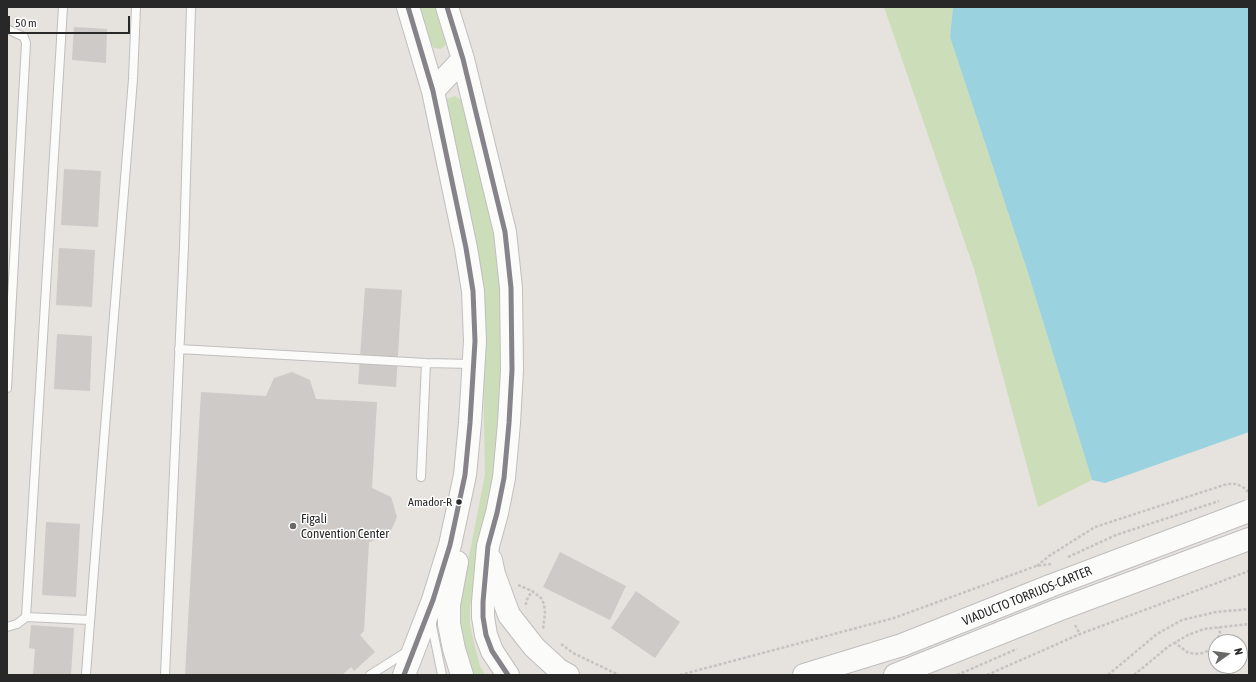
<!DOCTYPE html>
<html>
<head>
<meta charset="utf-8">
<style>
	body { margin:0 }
	#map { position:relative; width:1256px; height:682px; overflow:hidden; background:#e6e2de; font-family:"Asap Condensed",sans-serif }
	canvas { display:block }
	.frame { position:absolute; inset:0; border:8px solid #282828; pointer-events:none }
	.north { position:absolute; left:1208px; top:634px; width:40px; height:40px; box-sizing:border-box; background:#fff; border:1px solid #a9a9a9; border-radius:50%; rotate:76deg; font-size:11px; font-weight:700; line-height:16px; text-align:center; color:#282828 }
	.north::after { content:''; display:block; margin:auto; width:14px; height:18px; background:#6a6968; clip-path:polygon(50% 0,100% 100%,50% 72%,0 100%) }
	.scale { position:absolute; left:8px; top:16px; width:122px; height:18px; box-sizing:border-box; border:2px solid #282828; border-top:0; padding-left:5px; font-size:12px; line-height:14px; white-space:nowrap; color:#282828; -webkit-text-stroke:3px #fff; paint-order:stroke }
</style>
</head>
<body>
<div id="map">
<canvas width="1256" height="682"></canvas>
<div class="frame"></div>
<div class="north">N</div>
<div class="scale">50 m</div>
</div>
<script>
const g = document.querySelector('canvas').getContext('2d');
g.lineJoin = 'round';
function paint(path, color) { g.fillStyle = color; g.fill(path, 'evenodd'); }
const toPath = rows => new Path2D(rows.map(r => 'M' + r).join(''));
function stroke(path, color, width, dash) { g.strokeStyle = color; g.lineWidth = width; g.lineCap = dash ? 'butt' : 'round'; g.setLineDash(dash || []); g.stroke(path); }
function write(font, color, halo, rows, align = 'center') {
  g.font = font + ' "Asap Condensed",sans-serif'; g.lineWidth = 3; g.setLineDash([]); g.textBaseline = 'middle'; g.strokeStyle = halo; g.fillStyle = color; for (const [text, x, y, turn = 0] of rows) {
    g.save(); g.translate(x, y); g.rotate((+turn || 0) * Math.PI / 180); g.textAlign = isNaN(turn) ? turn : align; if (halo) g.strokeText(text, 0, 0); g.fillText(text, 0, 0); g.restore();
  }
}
paint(toPath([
	[418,7,440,7,447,29,446,44,441,49,434,48,427,37],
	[884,7,953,7,950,37,1028,273,1092,480,1038,507,975,272],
	[455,96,464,102,497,227,506,357,498,470,470,607,470,624,474,643,480,666,485,675,471,675,464,647,459,622,460,603,485,474,482,308,445,108,447,99]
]), '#ccddba');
paint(toPath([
	[953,7,1249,7,1249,432,1105,483,1092,480,1028,273,950,37]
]), '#9ad3df');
paint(toPath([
	[74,27,107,29,106,63,72,60],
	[64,169,101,171,98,227,61,225],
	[59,248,95,250,92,307,56,305],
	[365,288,402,290,396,387,358,384],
	[57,334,92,336,90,391,54,389],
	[292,372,310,380,316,399,377,402,372,488,391,497,397,517,389,535,369,542,364,631,360,635,375,652,354,671,351,667,342,675,185,675,201,392,266,396,274,378],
	[46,522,80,524,76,597,42,595],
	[560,552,626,586,610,620,543,587],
	[636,591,680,622,655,658,611,628],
	[31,625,74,628,71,675,33,674,35,649,29,648]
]), '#cdcac7');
const lane = toPath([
	[7,29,24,37,26,43,7,388],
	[179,349,426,363,472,364],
	[421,477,426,363],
	[26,617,90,620],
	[432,621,432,626,442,675],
	[7,627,17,624,26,617,63,7],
	[86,674,104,440,133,79,136,7],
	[165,675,184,246,191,7],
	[370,675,408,651]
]);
const secondary = toPath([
	[447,7,463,59,505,232,511,288,512,370,509,423,504,478,497,513,488,546,483,602,483,617,486,635,492,651,508,675],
	[433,91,463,59],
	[491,560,494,574,509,615,534,647,559,670,568,675],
	[457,562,449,605,449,624,454,649,462,675],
	[404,675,433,600,450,545,465,475,470,423,475,341,473,291,466,248,433,91,408,7],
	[804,675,902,645,1050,586],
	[895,675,1058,610,1249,539]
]);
stroke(lane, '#c0bebf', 10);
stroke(secondary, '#c0bebf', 24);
stroke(toPath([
	[1068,557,1116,535,1219,501],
	[1037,566,1049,556,1095,527,1227,484,1237,484,1246,489,1248,492],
	[518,585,532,591,541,598,544,604,545,613,543,629],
	[526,605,526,601,532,591],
	[1075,625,1080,634],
	[1174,642,1187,652,1195,654,1203,653,1212,649,1217,640,1220,633,1219,627],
	[561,644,573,653,619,675],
	[680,675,894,618,1036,566,1051,564],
	[957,675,1017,649],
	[987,675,1080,634,1249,571],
	[1108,675,1157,634,1182,620,1216,612,1249,609],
	[1134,675,1169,646,1188,635,1204,629,1249,624]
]), '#c4c4c3', 2.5, [3, 2]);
stroke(lane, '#fbfbfa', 8);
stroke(secondary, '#fbfbfa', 22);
const secondaryBridge = toPath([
	[1050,586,1249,511]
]);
stroke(secondaryBridge, '#c0bebf', 24, []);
stroke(secondaryBridge, '#fbfbfa', 22);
stroke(toPath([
	[447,7,463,59,505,232,511,288,512,370,509,423,504,478,497,513,488,546,483,602,483,617,486,635,492,651,508,675],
	[404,675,433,600,450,545,465,475,470,423,475,341,473,291,466,248,433,91,408,7]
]), '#87838a', 5);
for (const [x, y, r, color] of [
	[459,502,3.5,"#282828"],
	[293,526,4,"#6a6968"]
]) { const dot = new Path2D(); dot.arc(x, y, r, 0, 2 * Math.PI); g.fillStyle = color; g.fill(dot); stroke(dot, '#fff', 1.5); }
write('12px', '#282828', '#fff', [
	["Amador-R",452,502]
], 'right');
write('13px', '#282828', '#fff', [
	["Figali",301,519],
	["Convention Center",301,534]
], 'left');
write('13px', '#282828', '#fff', [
	["VIADUCTO TORRIJOS-CARTER",1027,596,-22]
]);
</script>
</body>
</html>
